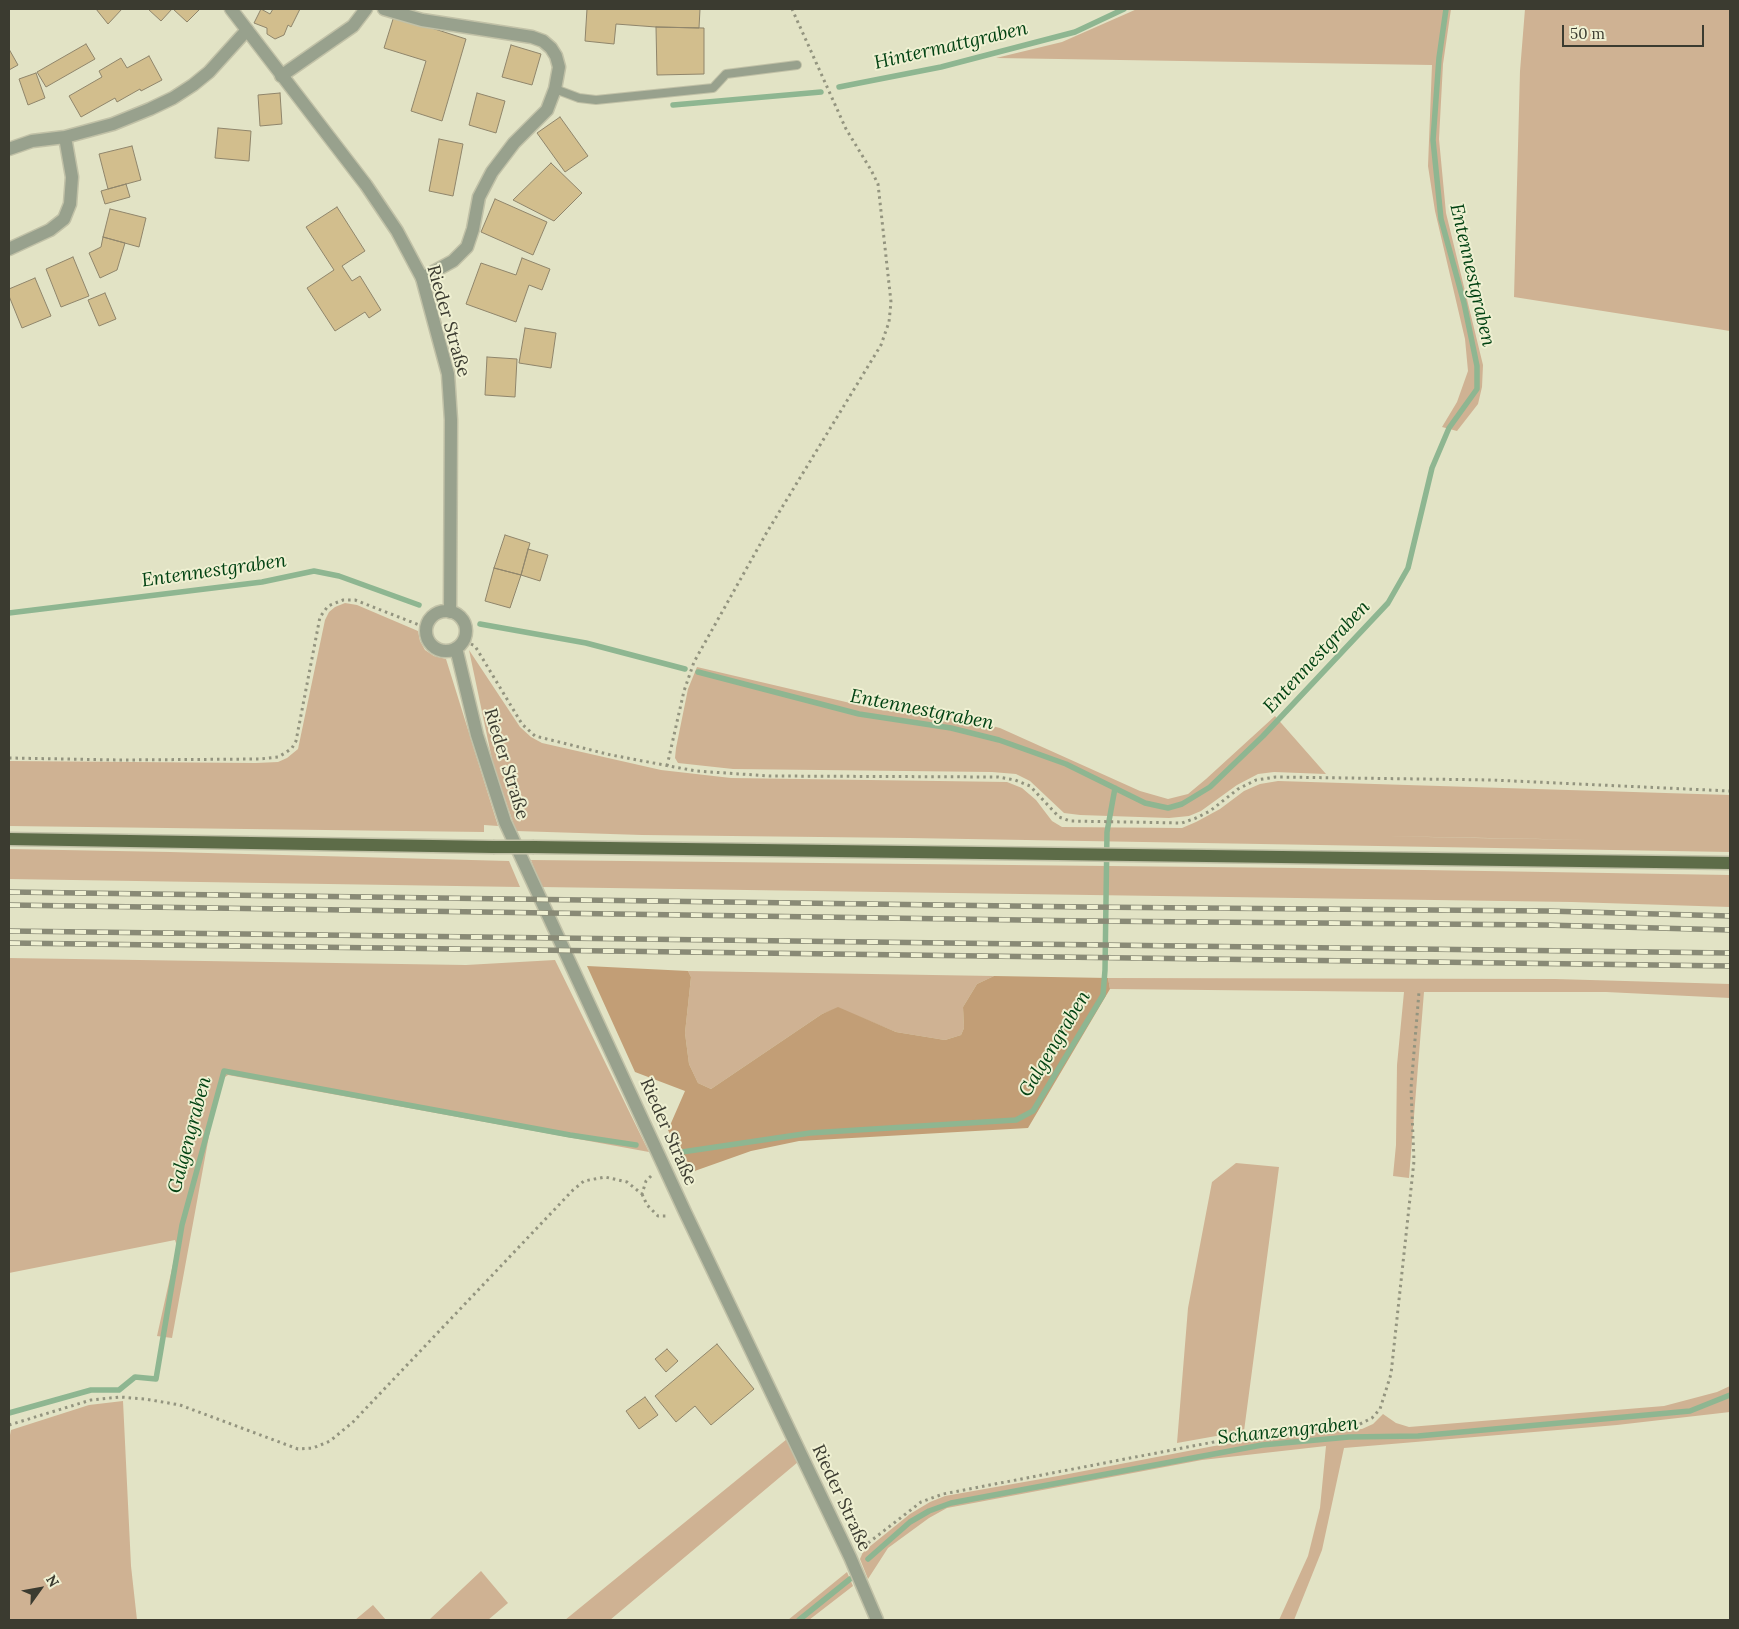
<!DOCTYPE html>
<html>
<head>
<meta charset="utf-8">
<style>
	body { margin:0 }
	#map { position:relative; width:1739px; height:1629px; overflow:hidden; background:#e2e3c5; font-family:Lora,serif }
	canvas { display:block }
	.frame { position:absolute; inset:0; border:10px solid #3b3b30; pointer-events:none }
	.north { position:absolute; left:15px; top:1564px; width:50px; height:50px; -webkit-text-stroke:4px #eff0d2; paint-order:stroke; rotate:58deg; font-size:14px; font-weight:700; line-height:20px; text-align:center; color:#3b3b30 }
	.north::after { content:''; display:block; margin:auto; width:18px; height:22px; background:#3b3b30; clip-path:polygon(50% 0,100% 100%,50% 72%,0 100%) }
	.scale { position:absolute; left:1562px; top:25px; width:142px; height:22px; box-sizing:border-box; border:2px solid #3b3b30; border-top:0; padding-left:6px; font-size:15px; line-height:18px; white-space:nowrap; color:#3b3b30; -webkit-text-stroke:4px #eff0d2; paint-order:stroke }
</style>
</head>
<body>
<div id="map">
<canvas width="1739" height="1629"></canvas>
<div class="frame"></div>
<div class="north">N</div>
<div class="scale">50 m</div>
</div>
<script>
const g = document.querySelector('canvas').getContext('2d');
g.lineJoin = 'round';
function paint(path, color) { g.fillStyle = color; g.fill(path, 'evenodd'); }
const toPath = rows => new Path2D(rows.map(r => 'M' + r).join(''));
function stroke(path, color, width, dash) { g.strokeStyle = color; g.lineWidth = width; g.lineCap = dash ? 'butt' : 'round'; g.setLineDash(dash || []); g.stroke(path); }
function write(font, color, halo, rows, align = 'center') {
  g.font = font + ' Lora,serif'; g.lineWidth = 4; g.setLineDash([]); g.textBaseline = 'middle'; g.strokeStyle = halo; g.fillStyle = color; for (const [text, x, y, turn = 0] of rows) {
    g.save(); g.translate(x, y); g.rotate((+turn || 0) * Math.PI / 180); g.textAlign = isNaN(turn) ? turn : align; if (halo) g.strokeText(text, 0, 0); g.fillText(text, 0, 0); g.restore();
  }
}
paint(toPath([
	[1137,9,1451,9,1443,64,1439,139,1446,213,1483,365,1482,387,1478,404,1457,431,1442,427,1457,402,1468,371,1465,339,1435,211,1428,166,1432,65,996,58,1062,42],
	[1525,9,1730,9,1730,331,1514,297,1520,71],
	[345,603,357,605,418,631,420,641,425,650,434,656,446,659,498,826,484,825,484,832,9,826,9,761,256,763,278,762,287,758,298,749,325,620,329,612,335,607],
	[469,650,520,727,531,737,542,743,661,770,731,778,1007,782,1022,788,1036,800,1052,821,1062,827,1182,828,1196,822,1220,809,1244,791,1260,784,1278,781,1730,795,1730,852,909,838,642,835,516,831,493,764],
	[1380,836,1598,840,1475,838],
	[697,667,880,710,967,720,1000,728,1140,791,1168,799,1188,794,1206,779,1275,716,1326,774,1274,772,1258,774,1237,785,1201,811,1189,816,1169,818,1080,815,1064,813,1030,781,1016,774,992,772,733,769,678,763,675,758,676,748,688,689],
	[9,849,170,852,509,861,520,887,9,879],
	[531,860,1301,868,1730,875,1730,907,1572,902,541,887],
	[9,958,466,965,555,960,649,1152,228,1075,219,1081,172,1338,157,1336,177,1246,175,1240,9,1273],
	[688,971,994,976,977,984,963,1007,964,1028,961,1035,945,1040,896,1032,838,1008,822,1014,711,1089,698,1083,689,1064,685,1033,691,977],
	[1108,978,1555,979,1730,984,1730,998,1606,992,1424,992,1409,1178,1393,1176,1396,1145,1397,1065,1404,992,1110,989],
	[1236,1163,1279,1167,1244,1431,1177,1443,1188,1308,1212,1182],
	[1730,1386,1730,1412,1617,1425,1344,1448,1322,1550,1294,1620,1279,1620,1308,1556,1320,1508,1326,1446,1202,1460,947,1508,929,1518,888,1548,868,1579,860,1559,863,1552,910,1514,930,1502,945,1496,1058,1476,1214,1446,1296,1434,1362,1429,1373,1424,1383,1414,1396,1423,1409,1427,1664,1406,1717,1392],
	[123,1401,131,1566,137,1620,9,1620,9,1440,11,1430,89,1405],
	[787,1439,798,1462,610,1620,565,1620],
	[481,1571,508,1603,488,1620,429,1620],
	[847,1572,853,1586,809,1620,788,1620],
	[373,1605,386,1620,355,1620]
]), '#cfb293');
paint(toPath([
	[587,966,688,971,691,977,685,1033,689,1064,698,1083,711,1089,822,1014,838,1007,896,1032,945,1040,961,1035,964,1028,963,1007,977,984,994,976,1108,978,1110,989,1028,1128,799,1141,751,1151,689,1173,668,1130,685,1091,635,1072]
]), '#c29e76');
stroke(toPath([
	[839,87,941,67,1075,32,1124,9],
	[673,105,821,92],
	[9,613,262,582,314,571,339,576,419,605],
	[480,624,586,643,685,669],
	[698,672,859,714,951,728,999,740,1066,764,1145,803,1168,808,1182,804,1210,787,1263,736,1388,603,1408,568,1432,468,1449,428,1477,389,1477,366,1464,303,1441,219,1433,140,1439,58,1446,9],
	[682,1152,810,1133,1016,1120,1033,1111,1103,995,1105,970,1107,832,1115,788],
	[9,1413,91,1390,119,1390,135,1377,156,1379,182,1225,224,1071,570,1135,636,1145],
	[868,1559,910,1522,929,1511,951,1503,1262,1445,1349,1437,1418,1436,1690,1411,1730,1395],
	[799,1620,850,1579]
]), '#8eb691', 5.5);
const building = toPath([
	[96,9,122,9,108,24,96,9],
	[148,9,172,9,161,21,148,9],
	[173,9,200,9,187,22,173,9],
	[261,9,270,14,273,9,300,9,291,27,288,25,284,35,275,39,267,34,267,28,254,23,261,9],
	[587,9,700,9,699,28,656,27,616,24,614,44,585,41,587,9],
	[394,16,466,39,442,121,411,111,426,61,384,48,394,16],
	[656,27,704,28,704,74,657,75,656,27],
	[86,44,95,59,46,87,37,72,86,44],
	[511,45,541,54,532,85,502,77,511,45],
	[9,49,18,65,9,70,9,49],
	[149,56,162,80,141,91,140,89,117,102,115,98,81,117,69,96,102,77,99,71,121,58,127,68,149,56],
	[36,73,45,98,28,105,19,79,36,73],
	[280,93,282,124,260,126,258,95,280,93],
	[477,93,505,101,496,133,469,125,477,93],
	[560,117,588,156,565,172,537,133,560,117],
	[218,128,251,131,249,161,215,158,218,128],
	[439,139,463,144,453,196,429,191,439,139],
	[132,146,141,180,108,189,99,154,132,146],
	[551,163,582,193,554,221,513,200,551,163],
	[126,184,130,197,105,204,101,191,126,184],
	[495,199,547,222,533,255,481,232,495,199],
	[337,207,365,251,342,266,352,281,360,276,381,310,369,318,365,312,335,331,307,288,334,270,306,227,337,207],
	[110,209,146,218,139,247,103,237,110,209],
	[103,237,125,243,117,270,100,278,89,253,101,247,103,237],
	[73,257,89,296,61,307,46,269,73,257],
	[522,258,550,269,542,290,529,285,516,322,466,304,481,263,516,275,522,258],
	[35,278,51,316,22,328,9,296,9,289,35,278],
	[105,293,116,319,99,326,88,300,105,293],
	[525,328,556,333,551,368,519,363,525,328],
	[487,357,517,359,515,397,485,395,487,357],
	[505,535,530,543,521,575,494,568,505,535],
	[528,549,548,555,540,581,521,575,528,549],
	[494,568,521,575,510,608,485,601,494,568],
	[717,1344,754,1389,711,1425,695,1406,676,1422,655,1396,717,1344],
	[667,1349,678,1361,666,1372,655,1359,667,1349],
	[645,1397,658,1415,639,1429,626,1411,645,1397]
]);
paint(building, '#d2be8d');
stroke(building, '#8f856b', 1);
const service = toPath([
	[555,89,579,98,596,100,713,88,726,74,797,65]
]);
const minor = toPath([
	[384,9,422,20,532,37,543,41,551,48,556,56,559,67,555,89,547,110,514,143,492,172,479,197,473,229,467,247,453,261,422,278],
	[281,76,353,26,366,9],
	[9,149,32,141,65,137,113,124,150,109,173,98,193,85,209,72,247,30],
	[9,249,50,230,64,219,70,204,72,177,65,137]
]);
const tertiary = toPath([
	[231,9,366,185,397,231,422,278,448,374,451,420,450,612],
	'426 631a20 20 0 1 1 40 0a20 20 0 1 1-40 0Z',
	[456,648,477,735,505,822,685,1212,850,1557,877,1620]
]);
const primary = toPath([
	[9,839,493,847],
	[534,847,1730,863]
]);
stroke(service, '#c1c1a7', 10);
stroke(minor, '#c1c1a7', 15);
stroke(tertiary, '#c1c1a7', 15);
stroke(primary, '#c1c1a7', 15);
stroke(toPath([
	[471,644,475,646,522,724,535,736,611,755,696,771,770,776,998,777,1015,780,1030,786,1059,817,1070,821,1182,823,1196,818,1210,811,1238,789,1256,780,1276,777,1492,780,1730,791],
	[9,758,120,760,259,759,278,757,285,753,292,748,296,741,320,617,328,606,343,600,355,600,427,628],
	[667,766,684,691,694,662,767,532,881,345,889,322,891,302,878,184,871,170,846,129,792,9],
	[642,1194,647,1205,658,1216,669,1216],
	[9,1425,91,1400,120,1397,145,1399,180,1405,298,1449,313,1448,330,1441,353,1422,573,1190,584,1181,605,1177,627,1182,642,1194,646,1181,652,1175],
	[863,1547,921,1502,943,1494,1245,1436,1358,1425,1372,1418,1380,1409,1391,1374,1414,1161,1411,1088,1419,992]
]), '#93947f', 3, [2.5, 4]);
stroke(service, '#98a18d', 8);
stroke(minor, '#98a18d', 12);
stroke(tertiary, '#98a18d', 12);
stroke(primary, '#5d6c48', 12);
const rail = toPath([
	[9,892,1084,907,1547,911,1730,916],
	[9,905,1088,921,1546,925,1730,930],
	[9,931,1730,953],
	[9,943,1730,966]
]);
stroke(rail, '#898a76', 5.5);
stroke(rail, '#eff0d2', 4, [11]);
const primaryBridge = toPath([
	[493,847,534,847]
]);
stroke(primaryBridge, '#c1c1a7', 15, []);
stroke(primaryBridge, '#5d6c48', 12);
write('18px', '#3b3b30', '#eff0d2', [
	["Rieder Straße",448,321,74],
	["Rieder Straße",506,764,73],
	["Rieder Straße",668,1132,66],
	["Rieder Straße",841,1498,65]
]);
write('italic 19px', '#014212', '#eff0d2', [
	["Hintermattgraben",951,46,-13],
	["Entennestgraben",1472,275,77],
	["Entennestgraben",214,571,-8],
	["Entennestgraben",1317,657,-47],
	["Entennestgraben",922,710,11],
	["Galgengraben",1055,1044,-59],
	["Galgengraben",190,1135,-75],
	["Schanzengraben",1288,1431,-6]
]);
</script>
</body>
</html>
